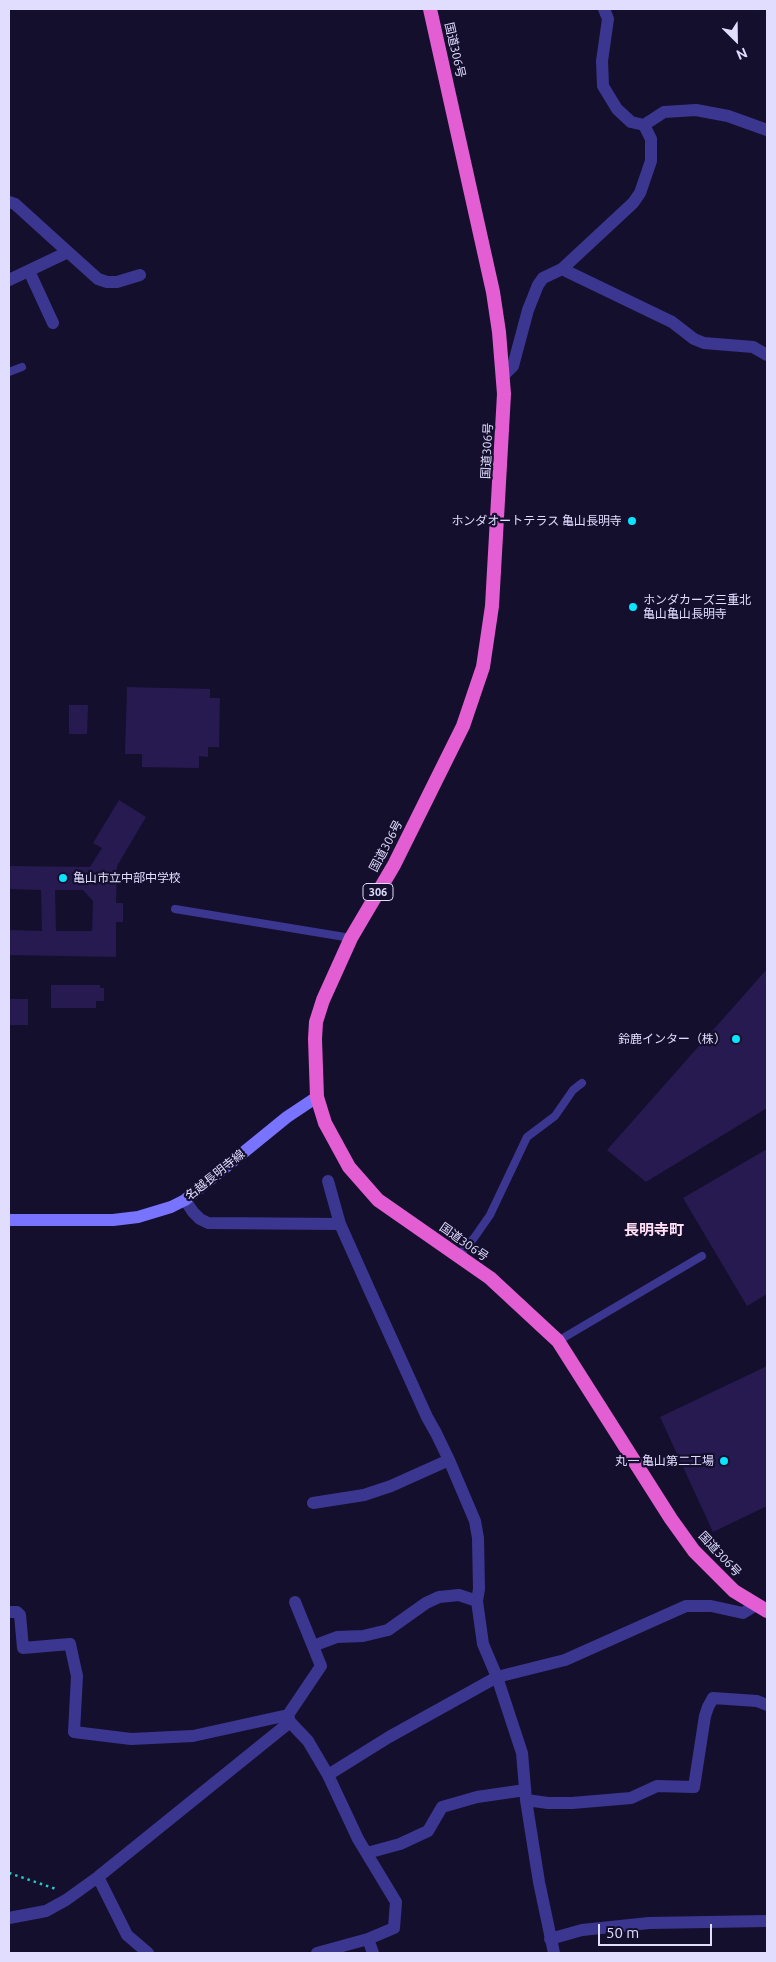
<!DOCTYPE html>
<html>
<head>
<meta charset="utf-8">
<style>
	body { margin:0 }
	#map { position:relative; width:776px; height:1962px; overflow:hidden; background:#150f2e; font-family:Ubuntu,sans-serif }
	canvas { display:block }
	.frame { position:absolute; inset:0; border:10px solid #e1ddff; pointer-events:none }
	.north { position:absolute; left:711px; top:15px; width:50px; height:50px; -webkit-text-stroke:4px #150f2e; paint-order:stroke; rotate:157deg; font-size:14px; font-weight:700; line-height:20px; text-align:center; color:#e1ddff }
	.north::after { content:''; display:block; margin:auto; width:18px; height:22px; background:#e1ddff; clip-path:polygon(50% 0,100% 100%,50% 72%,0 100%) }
	.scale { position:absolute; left:598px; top:1924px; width:114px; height:22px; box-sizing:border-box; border:2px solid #e1ddff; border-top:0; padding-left:6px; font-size:15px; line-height:18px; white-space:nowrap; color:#e1ddff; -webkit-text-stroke:4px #150f2e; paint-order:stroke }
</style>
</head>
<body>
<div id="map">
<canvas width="776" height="1962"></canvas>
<div class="frame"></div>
<div class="north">N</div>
<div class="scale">50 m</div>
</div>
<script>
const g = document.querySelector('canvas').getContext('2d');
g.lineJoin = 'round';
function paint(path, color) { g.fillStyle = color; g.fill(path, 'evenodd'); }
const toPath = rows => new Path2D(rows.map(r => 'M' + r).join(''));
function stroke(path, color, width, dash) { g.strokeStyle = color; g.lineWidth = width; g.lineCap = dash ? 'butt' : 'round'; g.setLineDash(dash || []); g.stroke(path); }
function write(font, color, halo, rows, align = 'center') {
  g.font = font + ' Ubuntu,"Noto Sans JP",sans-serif'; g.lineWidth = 4.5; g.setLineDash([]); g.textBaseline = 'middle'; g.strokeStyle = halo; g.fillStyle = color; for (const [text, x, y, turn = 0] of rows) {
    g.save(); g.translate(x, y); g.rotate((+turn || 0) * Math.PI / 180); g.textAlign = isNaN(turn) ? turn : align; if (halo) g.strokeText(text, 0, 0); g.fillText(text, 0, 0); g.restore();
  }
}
paint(toPath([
	[127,687,210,689,210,698,220,698,219,747,208,747,208,757,199,756,199,768,142,767,142,754,125,754],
	[69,705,88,705,87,734,69,734],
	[119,800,146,817,117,866,116,903,123,903,123,922,116,922,116,957,9,955,9,930,42,931,41,890,9,889,9,866,90,867,102,848,93,843],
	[55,890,83,890,93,901,92,931,56,931],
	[767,969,767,1108,646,1182,607,1150],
	[51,985,100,985,100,988,104,988,104,1001,96,1001,96,1008,51,1008],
	[9,999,28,999,28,1025,9,1025],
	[767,1149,767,1294,747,1306,683,1198],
	[767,1366,767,1506,713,1532,660,1417]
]), '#261a51');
stroke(toPath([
	[9,1873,56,1889]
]), '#26cac2', 2.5, [2.5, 4]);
stroke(toPath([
	[9,372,22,367],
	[175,909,351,938],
	[458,1256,474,1238,490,1215,527,1137,555,1116,573,1090,582,1083],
	[558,1341,702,1256]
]), '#3b3791', 8);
stroke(toPath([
	[644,125,664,112,696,110,728,116,767,130],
	[9,202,15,204,68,252],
	[562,269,633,203,640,193,651,161,651,139,644,125,631,122,617,109,603,86,602,61,608,19,604,9],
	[29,271,53,323],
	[9,280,68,252,98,279,107,282,117,282,140,275],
	[503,376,513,366,528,310,538,285,543,278,562,269,672,322,694,339,704,343,753,347,767,355],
	[328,1181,340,1224,369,1289,427,1417,436,1433,449,1460,475,1521,478,1538,479,1589,477,1601,483,1644,497,1677,522,1753,526,1800,539,1882,554,1953],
	[185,1200,193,1212,200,1219,208,1223,340,1224],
	[313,1503,364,1495,391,1486,449,1460],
	[9,1612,17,1612,20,1615,23,1648,70,1644,77,1676,74,1732,131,1739,193,1736,288,1715,290,1722,308,1741,328,1775,389,1737,497,1677,565,1660,686,1606,711,1606,743,1613,756,1605],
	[313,1646,337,1637,363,1636,388,1630,426,1603,439,1597,459,1595,477,1601],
	[288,1715,321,1666,295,1602],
	[526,1800,548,1803,572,1803,631,1798,657,1786,694,1787,705,1716,708,1707,713,1698,757,1701,767,1705],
	[367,1853,400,1844,428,1831,442,1807,477,1797,525,1790],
	[98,1877,127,1935,148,1953],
	[9,1918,46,1911,66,1900,98,1877,290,1722],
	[368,1939,373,1953],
	[550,1939,582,1930,649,1923,767,1921],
	[317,1953,368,1939,394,1928,396,1902,358,1839,328,1775]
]), '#3b3791', 12);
stroke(toPath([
	[9,1220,113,1220,138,1217,171,1207,185,1200,287,1117,317,1097]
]), '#7974ff', 12);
stroke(toPath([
	[430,9,493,292,499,332,504,394,492,606,483,667,463,726,394,865,351,938,323,1000,316,1022,315,1039,317,1097,325,1123,349,1167,378,1200,490,1278,558,1341,671,1519,694,1551,734,1591,767,1611]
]), '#e35ed2', 14);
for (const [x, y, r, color] of [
	[632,521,5,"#09e4ff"],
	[633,607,5,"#09e4ff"],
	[63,878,5,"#09e4ff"],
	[736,1039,5,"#09e4ff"],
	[724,1461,5,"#09e4ff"]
]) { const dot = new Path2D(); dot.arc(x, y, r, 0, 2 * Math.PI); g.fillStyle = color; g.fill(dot); stroke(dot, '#150f2e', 2); }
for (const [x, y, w] of [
	[378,892,30]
]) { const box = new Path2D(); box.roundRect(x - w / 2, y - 8.5, w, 17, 4); g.fillStyle = '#150f2e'; g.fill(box); stroke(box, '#e1ddff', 1); }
write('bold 11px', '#e1ddff', null, [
	["306",378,892]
]);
write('12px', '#e1ddff', '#150f2e', [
	["国道306号",455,50,77],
	["国道306号",487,451,-87],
	["国道306号",386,846,-62],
	["名越長明寺線",215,1175,-39],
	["国道306号",464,1242,35],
	["国道306号",720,1554,47]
]);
write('12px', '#e1ddff', '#150f2e', [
	["ホンダオートテラス 亀山長明寺",622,521],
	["ホンダカーズ三重北",643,600,"left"],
	["亀山亀山長明寺",643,614,"left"],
	["亀山市立中部中学校",73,878,"left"],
	["鈴鹿インター（株）",726,1039],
	["丸一 亀山第二工場",714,1461]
], 'right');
write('bold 15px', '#ffdff3', '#150f2e', [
	["長明寺町",654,1230]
]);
</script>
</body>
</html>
